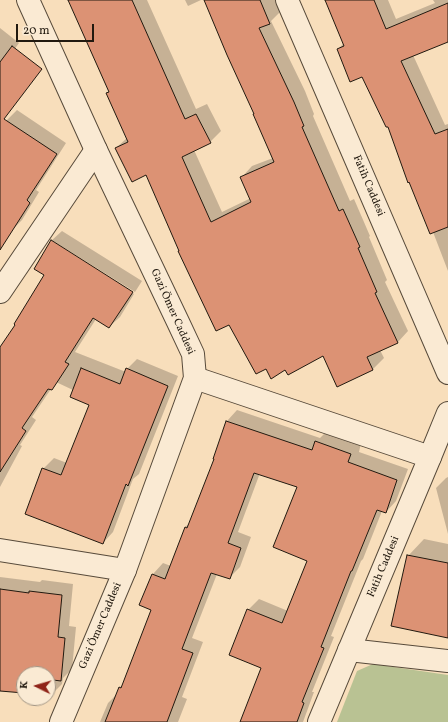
<!DOCTYPE html>
<html>
<head>
<meta charset="utf-8">
<style>
	body { margin:0 }
	#map { position:relative; width:448px; height:722px; overflow:hidden; background:#f8debb; font-family:Vollkorn,serif }
	canvas { display:block }
	.north { position:absolute; left:16px; top:666px; width:40px; height:40px; box-sizing:border-box; background:#faead3; border:1px solid #a39685; border-radius:50%; rotate:275deg; font-size:11px; font-weight:700; line-height:16px; text-align:center; color:#21190f }
	.north::after { content:''; display:block; margin:auto; width:14px; height:18px; background:#8f2418; clip-path:polygon(50% 0,100% 100%,50% 72%,0 100%) }
	.scale { position:absolute; left:16px; top:24px; width:78px; height:18px; box-sizing:border-box; border:2px solid #21190f; border-top:0; padding-left:5px; font-size:12px; line-height:14px; white-space:nowrap; color:#21190f; -webkit-text-stroke:3px #faead3; paint-order:stroke }
</style>
</head>
<body>
<div id="map">
<canvas width="448" height="722"></canvas>
<div class="north">K</div>
<div class="scale">20 m</div>
</div>
<script>
const g = document.querySelector('canvas').getContext('2d');
g.lineJoin = 'round';
function paint(path, color) { g.fillStyle = color; g.fill(path, 'evenodd'); }
const toPath = rows => new Path2D(rows.map(r => 'M' + r).join(''));
function stroke(path, color, width, dash) { g.strokeStyle = color; g.lineWidth = width; g.lineCap = dash ? 'butt' : 'round'; g.setLineDash(dash || []); g.stroke(path); }
function write(font, color, halo, rows, align = 'center') {
  g.font = font + ' Vollkorn,serif'; g.lineWidth = 3; g.setLineDash([]); g.textBaseline = 'middle'; g.strokeStyle = halo; g.fillStyle = color; for (const [text, x, y, turn = 0] of rows) {
    g.save(); g.translate(x, y); g.rotate((+turn || 0) * Math.PI / 180); g.textAlign = isNaN(turn) ? turn : align; if (halo) g.strokeText(text, 0, 0); g.fillText(text, 0, 0); g.restore();
  }
}
paint(toPath([
	[373,664,448,675,448,722,337,722,357,671]
]), '#b9c293');
paint(toPath([
	[69,0,147,0,196,109,207,104,221,131,210,142,194,150,222,212,251,198,242,177,252,166,273,158,255,114,205,0,275,0,280,12,271,21,305,91,314,114,313,116,350,201,354,199,370,236,369,237,387,280,385,282,408,331,398,342,380,350,384,358,373,369,338,386,323,354,286,369,266,367,229,324,146,174,116,148,127,138,107,94,110,91],
	[185,0,201,0,188,6],
	[326,0,388,0,396,19,435,3,433,0,448,0,448,44,447,41,413,55,445,125,448,124,448,271,433,232,388,125,363,75,338,49,344,43],
	[0,28,19,43,0,70],
	[17,110,66,143,36,190,39,192,22,220,12,230,0,246,0,131,7,120],
	[62,231,142,281,135,292,53,241,53,243,134,294,120,317,109,327,96,319,75,352,126,372,127,369,137,359,178,376,139,474,133,479,113,532,103,543,43,469,54,458,67,463,90,404,73,390,56,382,53,386,32,417,36,420,20,445,22,446,0,487,0,349,16,325,46,275,51,241],
	[237,410,320,438,327,431,361,443,359,452,408,469,396,501,386,512,382,511,363,559,361,561,331,636,334,637,312,692,314,692,303,722,241,722,262,668,248,610,259,599,288,611,308,560,298,486,260,473,238,532,251,537,240,567,229,578,217,574,192,638,203,642,182,697,187,699,178,722,100,722,108,703,117,694,120,687,124,684,152,609,140,605,153,574,163,563,171,566,185,527,191,522,215,458,214,458,227,421],
	[448,477,448,534,436,488,446,478],
	[424,539,448,544,448,637,408,556],
	[0,577,40,582,42,580,73,584,69,626,76,627,72,669,63,678,62,684,51,695,48,695,48,674,24,674,24,692,0,653]
]), '#0003');
const building = toPath([
	[68,0,132,0,185,119,196,114,211,143,182,157,211,222,251,202,240,177,274,162,253,114,254,114,227,55,204,0,260,0,270,24,259,28,294,102,304,126,302,127,339,211,343,209,360,247,358,248,377,292,375,293,398,343,367,357,373,370,337,387,323,356,288,375,285,370,271,379,266,369,256,374,229,325,216,331,178,251,179,251,146,175,132,182,115,148,128,142,106,93,109,92,68,0],
	[325,0,374,0,386,29,448,3,448,42,401,61,435,134,448,129,448,227,430,234,409,182,408,183,388,127,386,127,362,77,350,82,337,49,344,46,325,0],
	[12,46,42,69,4,119,57,154,27,200,30,203,0,250,0,62,12,46],
	[51,240,133,292,109,328,93,318,65,362,69,364,52,390,48,389,22,428,26,431,0,472,0,347,15,325,14,324,44,275,34,269,51,240],
	[81,368,120,384,126,368,168,386,128,486,126,484,103,544,25,514,42,468,61,475,89,405,70,397,81,368],
	[226,421,312,450,315,441,351,454,348,462,397,480,386,513,377,510,352,571,351,571,321,647,324,648,302,702,304,703,297,722,240,722,261,668,229,655,247,609,282,623,307,561,273,547,297,487,254,473,228,543,241,548,230,579,211,573,182,649,193,653,167,722,105,722,119,687,121,688,151,610,139,605,152,574,165,579,185,527,187,528,214,459,213,459,226,421],
	[407,555,448,563,448,638,391,626,407,555],
	[0,589,29,593,29,591,62,595,58,637,65,638,61,681,53,680,51,696,48,696,48,674,24,674,24,693,0,691,0,589]
]);
paint(building, '#dc9274');
stroke(building, '#21190f', 1);
const minor = toPath([
	[0,292,96,150],
	[195,378,430,457],
	[0,550,125,570],
	[349,650,448,661]
]);
const tertiary = toPath([
	[28,0,96,150,178,322,193,354,195,378,125,570,61,722],
	[287,0,448,373],
	[319,722,430,457,448,413]
]);
stroke(minor, '#574a3a', 24);
stroke(tertiary, '#574a3a', 24);
stroke(minor, '#faead3', 22);
stroke(tertiary, '#faead3', 22);
write('11px', '#21190f', '#faead3', [
	["Fatih Caddesi",368,186,67],
	["Gazi Ömer Caddesi",172,312,66],
	["Fatih Caddesi",384,567,-67],
	["Gazi Ömer Caddesi",101,626,-67]
]);
</script>
</body>
</html>
